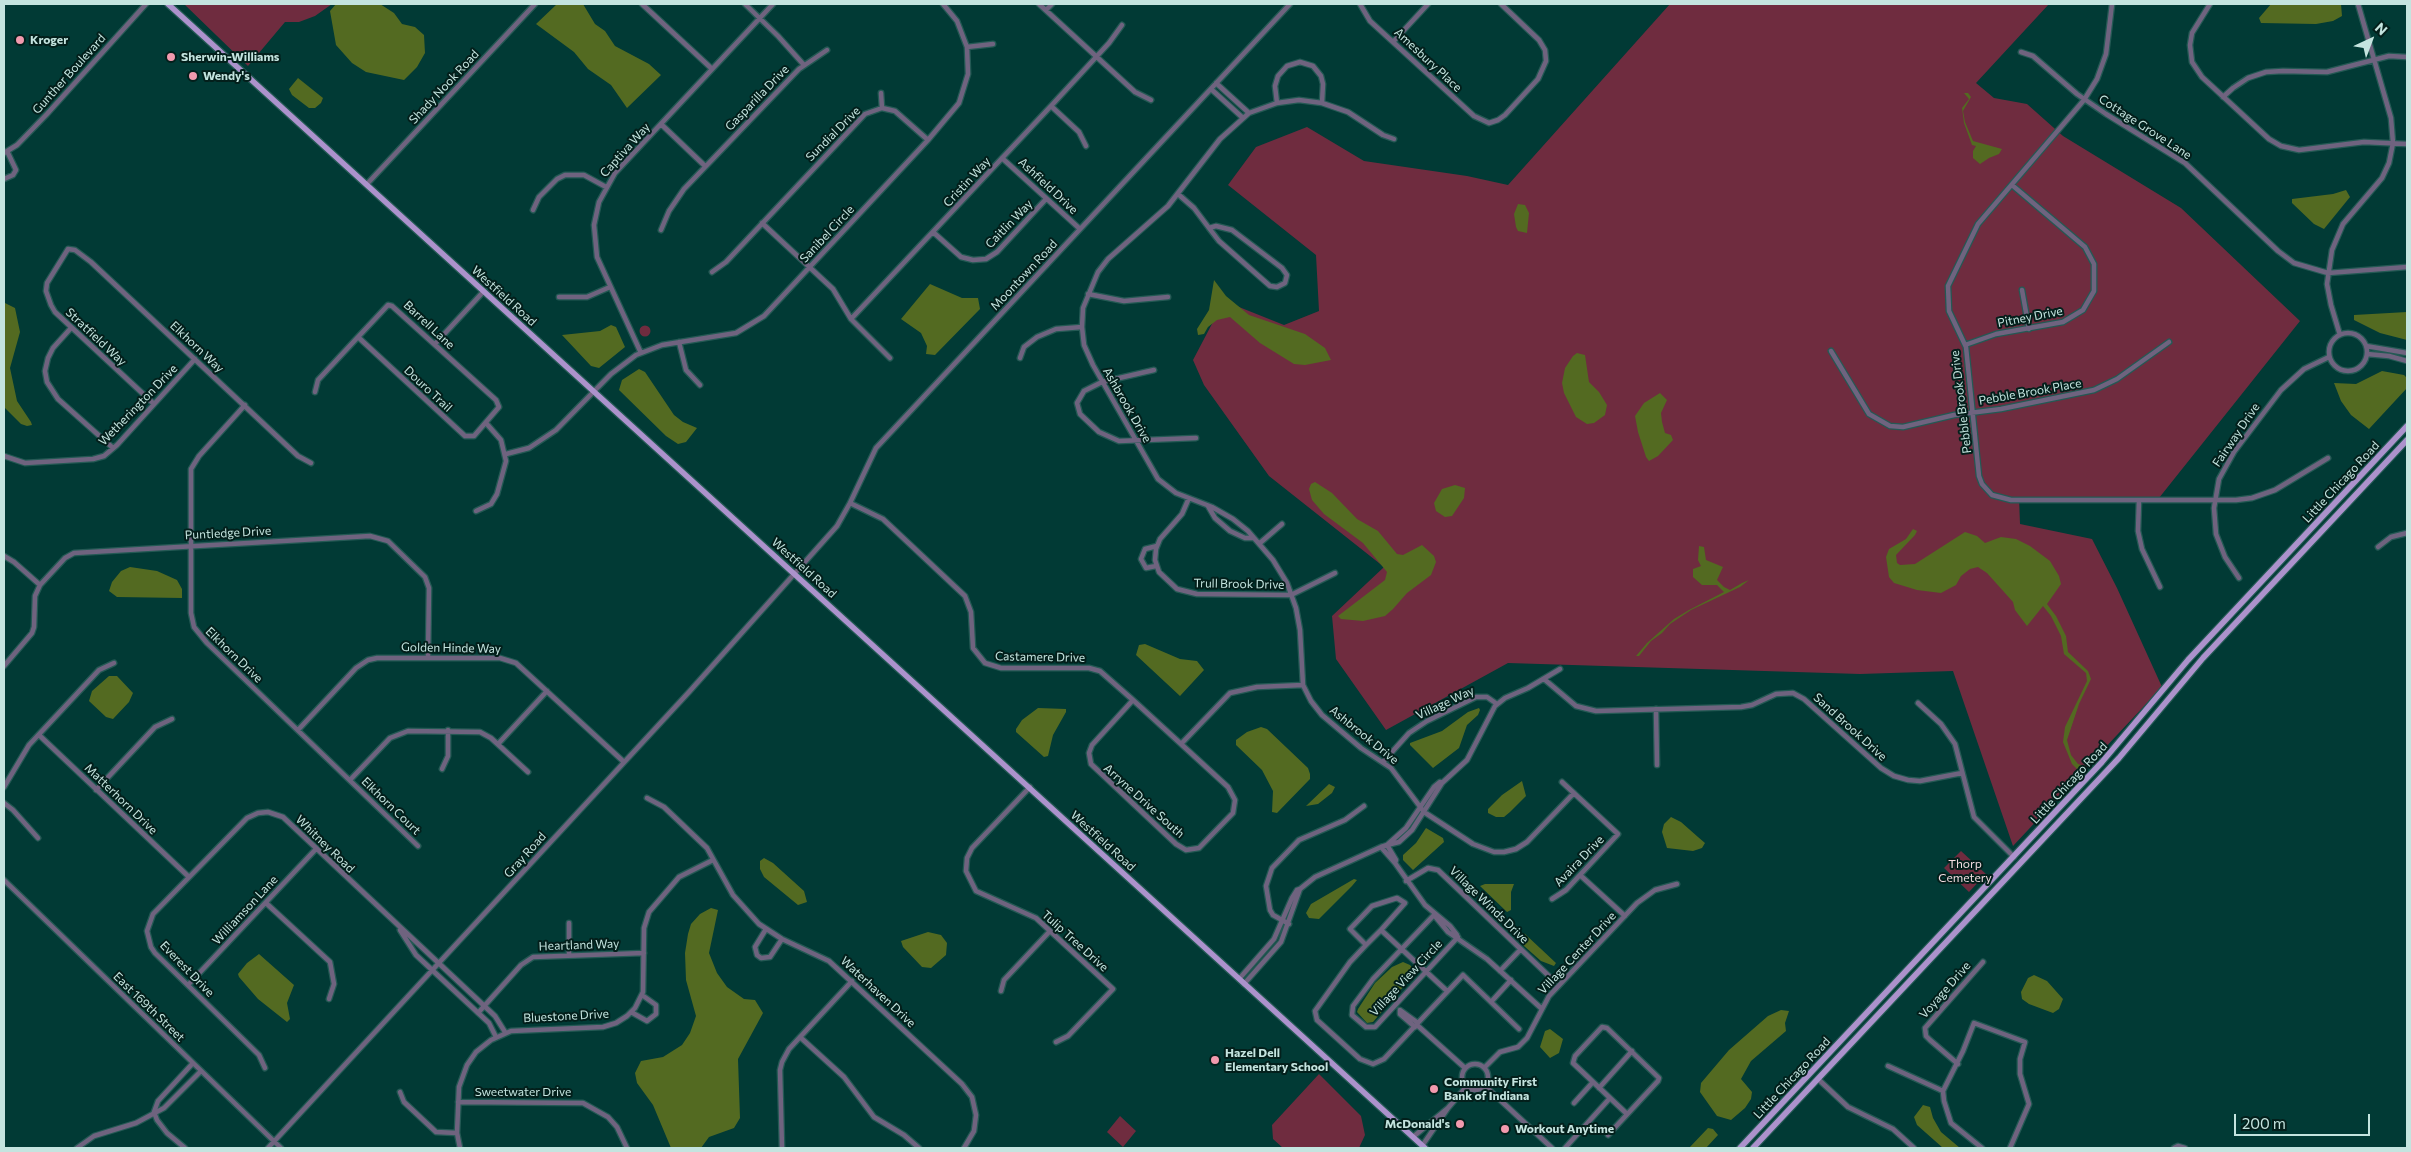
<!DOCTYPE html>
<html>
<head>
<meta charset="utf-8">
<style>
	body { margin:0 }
	#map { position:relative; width:2411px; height:1152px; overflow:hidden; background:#013a35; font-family:Commissioner,sans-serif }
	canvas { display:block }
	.frame { position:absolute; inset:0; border:5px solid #c4e4df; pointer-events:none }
	.north { position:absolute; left:2346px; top:15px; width:50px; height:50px; -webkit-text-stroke:4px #031f1b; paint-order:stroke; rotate:43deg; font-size:14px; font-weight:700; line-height:20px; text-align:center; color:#c4e4df }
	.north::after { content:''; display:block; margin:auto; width:18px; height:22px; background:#c4e4df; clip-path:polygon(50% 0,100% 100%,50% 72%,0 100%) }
	.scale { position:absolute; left:2234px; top:1114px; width:136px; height:22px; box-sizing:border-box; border:2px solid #c4e4df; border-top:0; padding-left:6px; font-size:15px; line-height:18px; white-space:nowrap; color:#c4e4df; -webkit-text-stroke:4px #031f1b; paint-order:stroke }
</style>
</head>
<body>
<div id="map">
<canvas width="2411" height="1152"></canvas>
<div class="frame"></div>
<div class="north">N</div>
<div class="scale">200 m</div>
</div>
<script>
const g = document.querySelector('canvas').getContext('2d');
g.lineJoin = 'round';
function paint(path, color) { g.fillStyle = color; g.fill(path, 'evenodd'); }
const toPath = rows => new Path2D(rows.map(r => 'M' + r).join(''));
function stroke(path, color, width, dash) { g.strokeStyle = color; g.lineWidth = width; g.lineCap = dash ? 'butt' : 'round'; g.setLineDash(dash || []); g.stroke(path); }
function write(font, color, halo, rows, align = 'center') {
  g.font = font + ' Commissioner,sans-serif'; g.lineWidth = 4; g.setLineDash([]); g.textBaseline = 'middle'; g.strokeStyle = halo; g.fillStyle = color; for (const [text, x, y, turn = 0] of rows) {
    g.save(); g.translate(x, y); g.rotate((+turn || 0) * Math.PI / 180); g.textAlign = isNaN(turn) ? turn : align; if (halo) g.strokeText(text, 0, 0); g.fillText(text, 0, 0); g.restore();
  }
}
paint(toPath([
	[184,4,332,4,315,16,299,22,285,22,248,66],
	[1670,4,2049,4,1976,83,1994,98,2027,104,2063,136,2181,208,2300,321,2159,498,2019,497,2020,524,2092,539,2117,588,2162,687,2013,846,1953,671,1860,674,1508,663,1386,730,1336,659,1332,616,1384,567,1269,476,1204,385,1193,360,1224,301,1284,325,1319,311,1316,255,1228,185,1256,147,1307,127,1364,161,1467,176,1508,185],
	'639.5 331a5.5 5.5 0 1 1 11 0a5.5 5.5 0 1 1-11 0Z',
	[1961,851,1986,874,1969,892,1944,868],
	[1319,1074,1361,1116,1365,1135,1359,1148,1283,1148,1273,1139,1272,1125],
	[1120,1116,1136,1131,1123,1147,1107,1132]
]), '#6f2c3f');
paint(toPath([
	[336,4,380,4,394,13,402,24,415,27,424,35,425,53,417,67,404,80,366,72,352,63,336,45,330,11],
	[557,4,583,4,595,24,605,31,615,46,649,64,661,75,627,108,611,85,588,69,574,52,536,24],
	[2271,4,2341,4,2342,16,2333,21,2316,24,2261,23,2259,18],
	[298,78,323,98,321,103,315,108,309,108,292,95,289,89],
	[1964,93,1968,93,1971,97,1963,111,1965,122,1973,141,2002,149,1999,154,1989,158,1980,164,1973,158,1973,151,1976,146,1972,145,1964,123,1962,108,1969,99],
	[2346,190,2350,197,2324,229,2314,224,2292,203,2292,199,2333,194],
	[1518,204,1525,205,1529,213,1527,233,1518,231,1516,227,1514,214],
	[1214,280,1226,296,1249,315,1305,334,1325,348,1331,360,1305,365,1294,364,1260,343,1230,317,1217,320,1208,327,1204,334,1198,335,1197,329,1209,310],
	[930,284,962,298,978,298,980,309,935,355,926,354,927,346,921,333,901,319],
	[5,303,15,308,20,332,10,368,17,401,31,422,32,425,27,426,21,424,4,407],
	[2407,312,2407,340,2380,333,2354,320,2354,315],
	[611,325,616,327,625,347,599,368,591,366,562,335,600,331],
	[1577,353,1585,355,1589,382,1599,392,1607,405,1605,415,1594,423,1587,424,1576,417,1564,393,1562,383,1565,368,1573,356],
	[639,369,645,372,674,415,683,422,697,428,686,442,678,444,666,436,619,390,622,380],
	[2382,371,2404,375,2407,378,2407,388,2369,429,2351,415,2341,401,2334,383,2356,384],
	[1660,393,1667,400,1661,413,1662,422,1665,433,1671,435,1673,440,1658,456,1649,461,1646,457,1638,432,1635,416,1644,403],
	[1315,482,1332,493,1357,519,1378,531,1397,554,1403,555,1422,545,1434,556,1436,562,1431,575,1407,593,1393,609,1385,616,1363,621,1341,619,1338,616,1385,580,1387,572,1363,543,1324,514,1312,500,1309,489,1311,484],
	[1455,485,1465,488,1464,498,1452,516,1445,517,1436,511,1434,503,1442,489],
	[1913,529,1917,531,1915,535,1896,555,1897,563,1900,565,1915,564,1965,532,1977,536,1985,543,2001,537,2016,539,2030,546,2050,561,2059,576,2061,584,2047,604,2056,616,2066,636,2068,652,2088,671,2091,679,2079,704,2067,740,2071,755,2078,764,2085,766,2078,770,2072,764,2063,742,2065,727,2087,681,2086,673,2064,654,2061,636,2051,616,2043,606,2027,626,2015,610,2013,602,1987,573,1978,567,1970,569,1961,576,1956,585,1941,593,1917,590,1894,583,1889,577,1886,557,1889,549,1906,539],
	[1699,546,1704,547,1706,560,1723,567,1717,580,1724,587,1730,590,1742,583,1749,580,1740,587,1691,610,1670,624,1662,633,1651,641,1639,656,1636,656,1647,643,1674,619,1689,610,1724,592,1717,585,1702,585,1693,577,1693,569,1701,566,1698,560],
	[130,567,157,571,177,580,182,589,182,598,117,597,109,591,112,582,121,571],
	[1145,644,1180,659,1197,661,1204,670,1180,696,1136,655,1139,645],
	[109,676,117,676,133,693,129,702,113,719,106,717,89,701,92,691],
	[1038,708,1066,709,1066,712,1053,735,1048,756,1044,757,1016,732,1016,729,1022,720],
	[1479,708,1480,710,1478,715,1467,725,1459,748,1433,768,1410,745,1410,743,1442,731,1468,712],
	[1261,727,1267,729,1308,768,1310,774,1310,779,1277,813,1272,812,1273,791,1262,770,1236,745,1236,740,1247,732],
	[1522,781,1526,796,1510,812,1504,817,1496,817,1488,813,1488,809,1502,795],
	[1329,784,1335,787,1332,793,1318,804,1306,806],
	[1671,817,1681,822,1698,837,1705,843,1702,848,1693,851,1667,848,1662,832,1664,824],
	[1426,828,1443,838,1444,842,1413,870,1403,860,1403,855,1416,843],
	[764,858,773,863,804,891,807,902,798,905,764,877,760,869,760,861],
	[1354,879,1357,880,1352,886,1319,919,1309,918,1306,913,1311,904],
	[1485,884,1514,884,1511,892,1511,910,1507,912,1480,886],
	[711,908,718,910,709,953,717,973,727,987,744,999,755,1000,763,1013,738,1059,740,1118,734,1128,709,1137,701,1148,671,1148,653,1105,637,1083,635,1073,641,1061,663,1057,682,1045,690,1033,696,1016,686,980,685,953,688,934,691,924,700,914],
	[1508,927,1525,934,1556,963,1554,966,1541,961,1524,946],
	[928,932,941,935,947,943,946,955,931,968,922,967,903,947,901,941],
	[259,954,294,985,287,1003,290,1019,287,1022,258,999,239,977,238,974,247,963],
	[1403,962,1410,965,1416,972,1373,1022,1367,1023,1357,1012,1358,1009,1375,983,1392,967],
	[2034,975,2047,981,2063,999,2059,1009,2053,1013,2029,1004,2022,999,2021,992,2028,978],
	[1781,1010,1789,1011,1785,1023,1786,1031,1751,1061,1741,1079,1752,1092,1751,1099,1745,1108,1731,1120,1717,1116,1700,1092,1701,1083,1729,1050,1768,1016],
	[1550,1029,1563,1039,1559,1053,1550,1058,1540,1047,1545,1031],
	[1923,1105,1930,1107,1933,1118,1941,1132,1960,1148,1943,1148,1917,1125,1914,1117],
	[1708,1128,1713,1129,1718,1135,1706,1148,1689,1148]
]), '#536a21');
const minor = toPath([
	[642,4,711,68],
	[745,4,778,36,804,65],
	[1039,4,1135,92,1151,100],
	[1360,4,1370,21,1474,116,1489,123,1498,120,1505,115,1538,79,1546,61,1545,50,1539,40,1501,4],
	[2112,4,2106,54,2097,79,2084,100,1978,224,1948,286,1949,311,1966,347,1979,476,1982,484,1992,495,2011,500,2236,500,2252,498,2275,490,2328,458],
	[2210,4,2192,33,2190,45,2192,62,2202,77,2269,139,2281,146,2299,150,2364,142,2407,144],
	[1046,10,1052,4],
	[1393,42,1428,4],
	[967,47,993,44],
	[2021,52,2033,56,2077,94,2106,114,2185,163,2278,251,2294,263,2328,273,2407,267],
	[1216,83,1249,113],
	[1211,89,1243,118],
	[881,93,882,108],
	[2223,97,2233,88,2248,78,2266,72,2283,71,2327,72,2389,56,2407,57],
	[1277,103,1275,86,1278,76,1287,66,1300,62,1313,66,1321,76,1323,84,1322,103],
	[1051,106,1079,132,1086,146],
	[662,125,705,166],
	[1394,139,1383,135,1348,112,1322,103,1299,100,1277,103,1249,113,1220,139,1168,206,1108,259,1098,272,1083,308,1082,327,1084,345,1093,365,1158,479,1176,493,1212,507,1233,519,1248,531,1273,560,1287,583,1296,608,1300,630,1303,685,1311,701,1322,715,1361,748,1391,768,1424,812,1473,844,1494,852,1504,852,1516,849,1527,842,1574,793],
	[4,153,17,145,47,114,146,4],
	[1002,158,1080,229],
	[4,179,13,175,16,170,7,151],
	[367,184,535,4],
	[1178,194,1194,208,1209,228],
	[533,210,539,197,557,179,565,175,584,175,606,187],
	[762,223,833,289,851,319,890,358],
	[1216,226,1232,230,1282,268,1287,275,1285,283,1277,287,1270,286,1219,241,1209,228,1216,226],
	[661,230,669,211,684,189,799,69,827,50],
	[933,232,961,257,973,260,986,259,997,252,1046,199],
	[712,272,726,262,865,114,882,108,895,111,928,140],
	[2022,290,2029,329],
	[1088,294,1124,301,1168,297],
	[559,297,587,297,610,287],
	[851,319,1051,106,1109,43,1122,25],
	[71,328,53,348,48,358,45,371,47,382,58,399,113,448],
	'2329 352a19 19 0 1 1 38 0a19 19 0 1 1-38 0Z',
	[2340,335,2331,305,2327,284,2332,250,2343,224,2382,178,2389,163,2393,143,2391,118,2358,4],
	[679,342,686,370,700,385],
	[435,344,484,291],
	[1965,345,1996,334,2063,322,2083,310,2094,291,2094,264,2085,247,2012,185],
	[2366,346,2407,353],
	[1831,351,1869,414,1890,426,1903,427,1954,415,2001,409,2094,390,2117,379,2169,342],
	[641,353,597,257,594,225,599,202,615,173,773,4],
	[2367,354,2389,356,2407,361],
	[1020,358,1024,347,1037,337,1056,329,1082,327],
	[1154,370,1102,382,1084,391,1077,403,1080,414,1099,432,1119,441,1196,438],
	[315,392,318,380,358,337,374,320,388,305,392,306,496,400,499,407,474,436,465,436,358,337],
	[154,404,55,312,51,305,46,291,47,283,68,249,75,250,91,262,298,456,311,463],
	[245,405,199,456,191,469,191,613,194,627,207,643,418,846],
	[506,454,529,448,556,430,611,374,636,355,662,345,736,333,764,316,928,140,959,103,968,74,967,47,957,21,943,4],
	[4,456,25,463,93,459,104,456,117,445,195,359],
	[1189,498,1182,514,1160,539,1156,549,1155,560,1159,572,1177,589,1197,594,1291,595,1335,573],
	[2139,500,2138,531,2142,549,2160,587],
	[850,503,883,519,965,596,971,612,973,648,985,663,1001,668,1089,668,1100,671,1133,700,1228,787,1235,800,1233,813,1199,848,1186,850,1176,844,1091,764,1089,753,1092,745,1133,700],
	[1208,506,1215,518,1230,531,1245,538,1254,538],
	[476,511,491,504,497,494,506,461,501,440,486,423],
	[1260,543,1282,524],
	[2378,547,2391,537,2407,533],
	[4,556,14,562,40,585],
	[1156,566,1146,568,1141,559,1145,549,1157,546],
	[2239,578,2225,557,2216,534,2214,508,2219,479,2234,452,2281,390,2304,369,2329,357],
	[4,666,32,633,34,627,35,596,40,585,65,558,74,553,370,536,388,541,425,577,429,588,428,658],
	[1544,679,1576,706,1596,711,1741,707,1752,705,1776,694,1793,693,1804,699,1881,768,1894,776,1908,780,1920,781,1962,773],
	[1918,703,1941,724,1955,744,1974,817,2014,857],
	[1656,709,1657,765],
	[298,730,356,668,368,660,377,658,500,658,516,663,624,762],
	[39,735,189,877],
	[498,744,547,691],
	[1181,744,1230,693,1257,687,1303,685],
	[1383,762,1409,733,1427,721,1476,697,1487,697,1497,704],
	[442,769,448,756,448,730],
	[350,780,390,738,408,731,480,732,491,738,528,772],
	[1442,783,1412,830,1399,842,1387,845,1406,828,1434,787,1440,782,1442,783,1467,760,1495,706,1505,698,1528,688,1560,669],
	[4,787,29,745,99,670,114,663],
	[1030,787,972,848,967,858,966,871,976,891,1036,918,1113,989,1068,1036,1056,1042],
	[96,790,155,727,172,719],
	[647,798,664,807,707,848,733,895,759,924,782,939,829,961,962,1084,972,1097,976,1115,974,1131,964,1148],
	[4,803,13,810,38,838],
	[1395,863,1425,905,1450,926,1457,935],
	[1580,875,1625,916],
	[4,880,281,1148],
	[1406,881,1428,868,1438,870,1552,979],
	[1300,889,1315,877,1381,847,1387,845,1396,860,1395,863,1381,847],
	[1552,899,1566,890,1618,834,1562,782],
	[266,903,330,962,334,984,329,999],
	[1434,915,1373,979,1353,1006,1352,1015,1366,1027,1375,1027,1458,937],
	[1434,915,1448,932,1487,959,1542,1009],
	[1289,924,1273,915,1270,910,1266,886,1272,868,1299,840,1345,820,1364,806],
	[766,929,755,947,757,955,761,958,770,957,782,939],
	[400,930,416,955,489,1023,496,1037],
	[1381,930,1447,991],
	[1366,945,1350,929,1372,906,1397,898,1405,903,1381,930,1366,945,1350,962,1315,1011,1317,1020,1360,1059,1373,1064,1384,1059,1463,975,1519,1029],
	[569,954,569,923],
	[1500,971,1520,950],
	[1239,979,1274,939,1292,898,1297,890,1300,889,1281,942,1244,984],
	[188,985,316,849],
	[1001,991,1004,980,1050,931],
	[1491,1002,1511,980],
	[631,1012,647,1021,656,1014,656,1005,642,995],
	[478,1013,521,965,533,957,644,953],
	[1417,1025,1465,1068],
	[1415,1027,1400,1014,1400,1010,1418,1023],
	[800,1037,844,1077,874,1117,904,1135,919,1148],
	[1958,1064,1930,1040,1926,1036,1925,1028,1983,962],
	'1462 1077a13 13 0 1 1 26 0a13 13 0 1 1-26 0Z',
	[1888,1066,1943,1091],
	[265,1068,259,1055,155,953,151,947,147,931,153,914,247,818,258,813,268,812,283,817,495,1016,505,1032],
	[1484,1068,1500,1052,1518,1047,1527,1038,1549,996,1637,903,1655,890,1677,884],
	[1818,1079,1848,1107,1893,1129,1914,1148],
	[1485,1086,1552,1148],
	[1599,1088,1632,1051],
	[400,1092,404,1102,436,1132,457,1133],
	[458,1102,583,1103,608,1117,617,1127,627,1148],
	[1574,1103,1593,1082],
	[1448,1108,1466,1087],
	[154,1112,158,1101,193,1063],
	[154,1112,157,1120,167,1133,185,1148],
	[1608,1135,1658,1081,1659,1078,1607,1028,1602,1027,1575,1056,1573,1063,1627,1114],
	[1413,1137,1448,1108,1422,1146],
	[77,1148,94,1136,136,1123,164,1108,201,1071],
	[268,1148,689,692,837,526,850,503,876,448,1290,4],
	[460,1148,457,1133,459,1087,467,1065,476,1052,491,1040,511,1031,603,1027,616,1023,627,1016,635,1008,643,992,644,928,649,912,679,877,713,860],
	[782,1148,780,1070,782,1062,789,1049,852,981],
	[1565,1148,1610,1098],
	[1982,1148,1951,1123,1944,1101,1943,1091,1963,1051,1974,1023,2025,1042,2020,1059,2020,1074,2029,1104,2010,1148],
	[2174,1148,2178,1146,2185,1148]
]);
const major = toPath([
	[168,4,1425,1148],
	[1740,1148,2102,762,2188,660,2407,426],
	[1753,1148,2119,758,2203,658,2407,440]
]);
stroke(minor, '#245954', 7);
stroke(major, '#245954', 8);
stroke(minor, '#6f637f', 4.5);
stroke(major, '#ac92cc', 5.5);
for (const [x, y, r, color] of [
	[20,40,5,"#f29aae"],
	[171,57,5,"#f29aae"],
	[193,76,5,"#f29aae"],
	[1215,1060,5,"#f29aae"],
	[1434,1089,5,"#f29aae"],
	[1460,1124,5,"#f29aae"],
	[1505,1129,5,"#f29aae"]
]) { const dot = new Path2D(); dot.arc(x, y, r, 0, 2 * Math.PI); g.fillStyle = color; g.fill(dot); stroke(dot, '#031f1b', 2); }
write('bold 12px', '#c4e4df', '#031f1b', [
	["Kroger",30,40],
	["Sherwin-Williams",181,57],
	["Wendy's",203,76],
	["Hazel Dell",1225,1053],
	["Elementary School",1225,1067],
	["Community First",1444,1082],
	["Bank of Indiana",1444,1096],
	["McDonald's",1450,1124,"right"],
	["Workout Anytime",1515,1129]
], 'left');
write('12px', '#c4e4df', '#031f1b', [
	["Amesbury Place",1428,60,43],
	["Gunther Boulevard",69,74,-48],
	["Shady Nook Road",444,87,-47],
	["Gasparilla Drive",757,98,-46],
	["Cottage Grove Lane",2145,127,33],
	["Sundial Drive",833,134,-45],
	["Captiva Way",625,150,-48],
	["Cristin Way",967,182,-47],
	["Ashfield Drive",1048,186,43],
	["Caitlin Way",1009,224,-46],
	["Sanibel Circle",827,234,-47],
	["Moontown Road",1024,275,-47],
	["Westfield Road",504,296,42],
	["Pitney Drive",2030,317,-11],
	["Barrell Lane",429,325,43],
	["Stratfield Way",96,337,43],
	["Elkhorn Way",197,347,43],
	["Douro Trail",428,389,43],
	["Pebble Brook Place",2030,392,-10],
	["Pebble Brook Drive",1961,402,-97],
	["Wetherington Drive",138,405,-46],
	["Ashbrook Drive",1127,405,60],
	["Fairway Drive",2236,435,-56],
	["Little Chicago Road",2341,482,-47],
	["Puntledge Drive",228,533,-3],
	["Westfield Road",804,568,42],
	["Trull Brook Drive",1239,584,1],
	["Golden Hinde Way",451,648,1],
	["Elkhorn Drive",234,655,44],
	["Castamere Drive",1040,657,1],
	["Village Way",1445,703,-25],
	["Sand Brook Drive",1850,727,42],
	["Ashbrook Drive",1364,735,39],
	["Little Chicago Road",2069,783,-47],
	["Matterhorn Drive",121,799,44],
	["Arryne Drive South",1144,801,42],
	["Elkhorn Court",391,806,44],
	["Westfield Road",1103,841,42],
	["Whitney Road",325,844,44],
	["Gray Road",525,855,-48],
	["Avaira Drive",1579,861,-46],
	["Village Winds Drive",1489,905,44],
	["Williamson Lane",245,910,-47],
	["Tulip Tree Drive",1075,941,42],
	["Heartland Way",579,945,-2],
	["Village Center Drive",1577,953,-47],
	["Everest Drive",187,969,46],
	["Village View Circle",1406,978,-47],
	["Voyage Drive",1945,990,-49],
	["Waterhaven Drive",878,992,43],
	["East 169th Street",149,1007,44],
	["Bluestone Drive",566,1016,-3],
	["Little Chicago Road",1792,1078,-47],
	["Sweetwater Drive",523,1092]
]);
write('12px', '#f3dce0', '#031f1b', [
	["Thorp",1965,864],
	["Cemetery",1965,878]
]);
</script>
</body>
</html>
